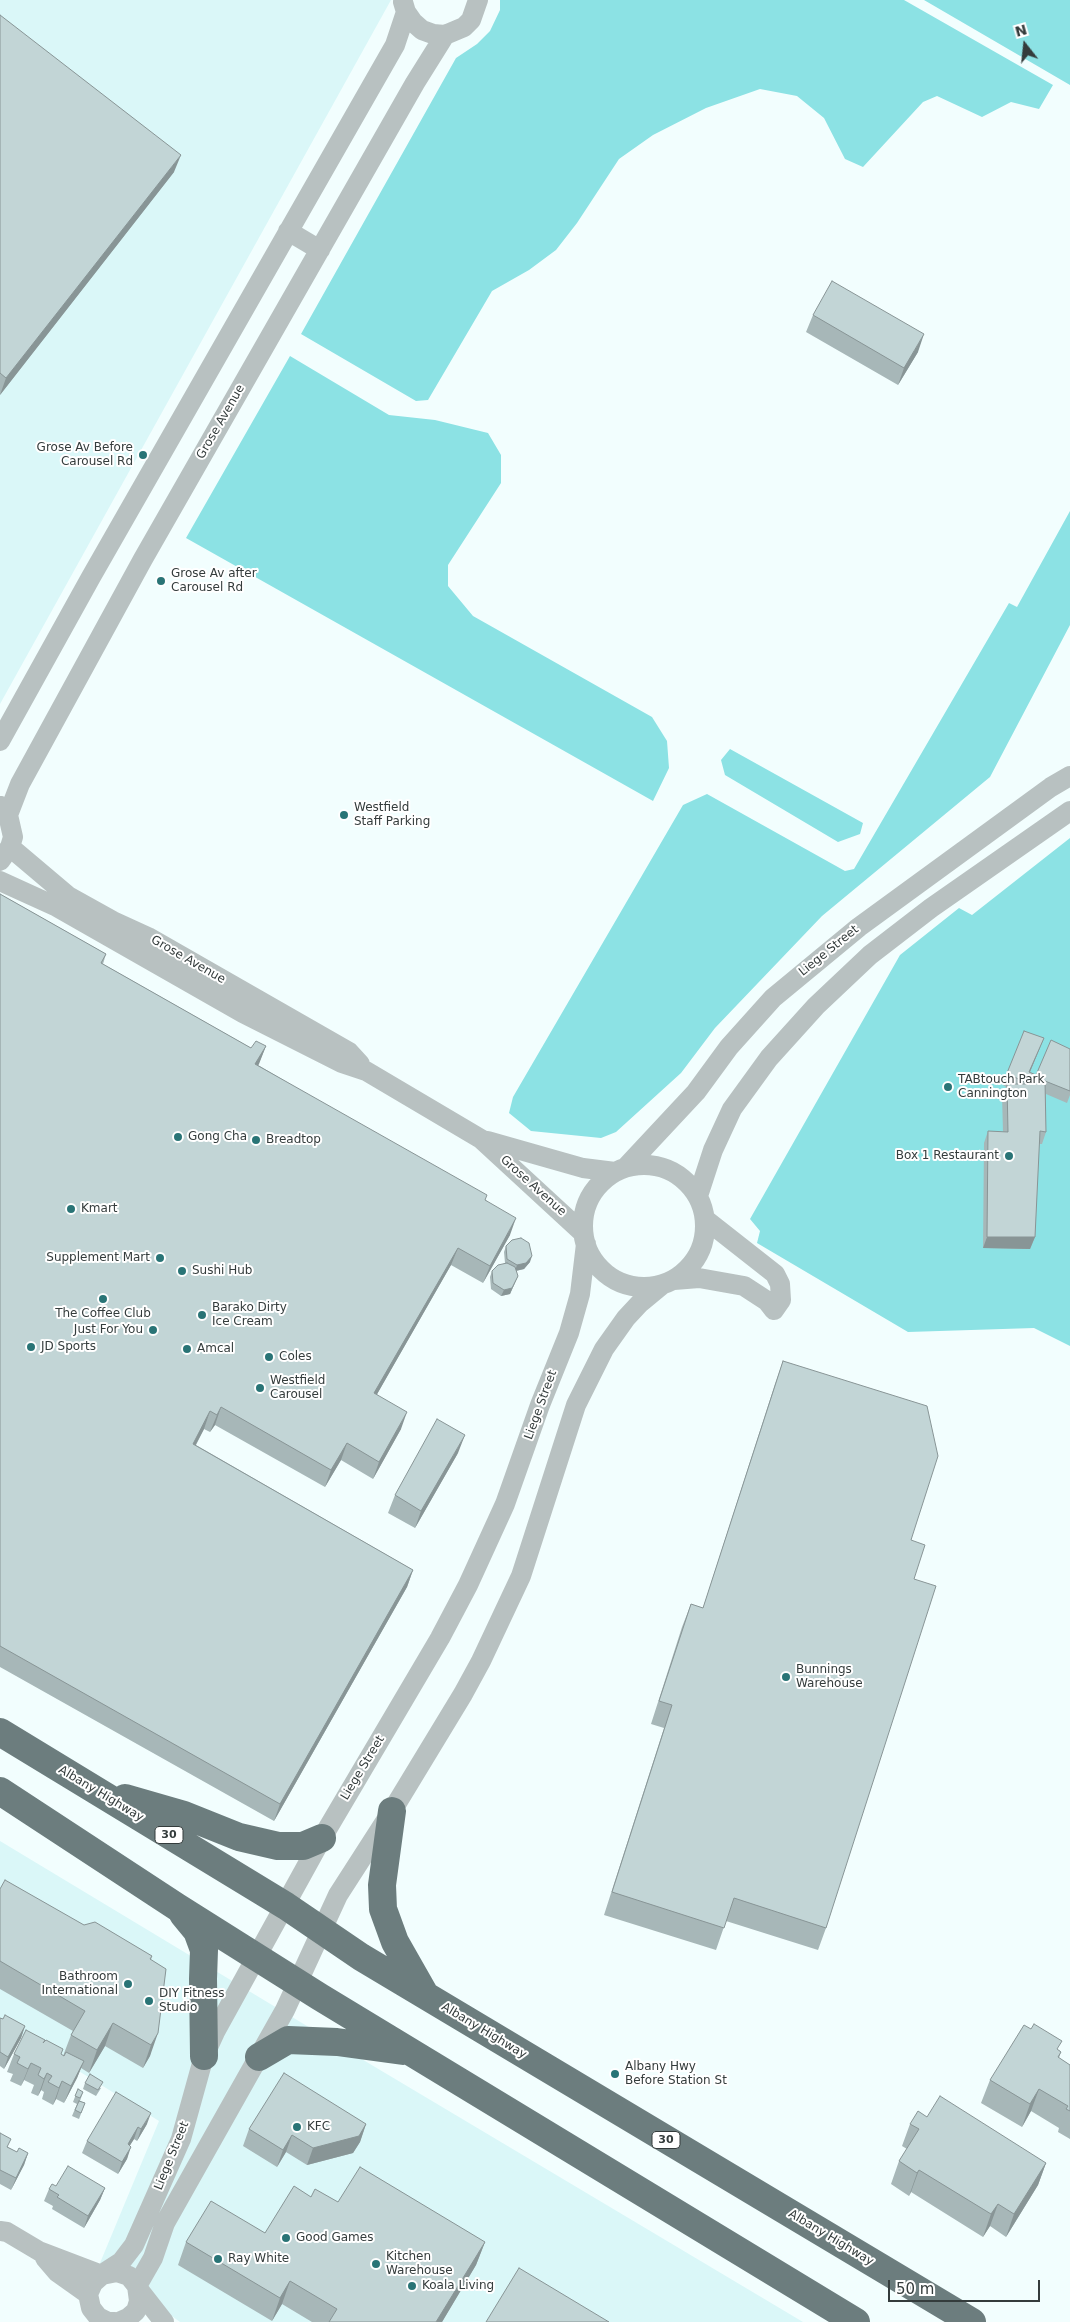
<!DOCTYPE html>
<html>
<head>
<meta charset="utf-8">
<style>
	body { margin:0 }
	#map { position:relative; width:1070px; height:2322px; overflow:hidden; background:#f2fefe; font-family:"DejaVu Sans",sans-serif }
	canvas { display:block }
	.north { position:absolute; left:1000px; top:20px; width:50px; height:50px; -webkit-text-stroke:4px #fff; paint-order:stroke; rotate:344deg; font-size:14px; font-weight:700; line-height:20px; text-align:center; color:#343c3c }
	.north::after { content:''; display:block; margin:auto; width:18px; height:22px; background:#343c3c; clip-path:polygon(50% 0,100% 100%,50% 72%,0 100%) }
	.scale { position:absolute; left:888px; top:2280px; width:152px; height:22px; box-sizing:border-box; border:2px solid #343c3c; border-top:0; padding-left:6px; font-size:15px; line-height:18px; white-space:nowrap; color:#343c3c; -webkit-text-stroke:4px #fff; paint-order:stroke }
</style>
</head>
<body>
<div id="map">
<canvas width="1070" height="2322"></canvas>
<div class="north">N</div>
<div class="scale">50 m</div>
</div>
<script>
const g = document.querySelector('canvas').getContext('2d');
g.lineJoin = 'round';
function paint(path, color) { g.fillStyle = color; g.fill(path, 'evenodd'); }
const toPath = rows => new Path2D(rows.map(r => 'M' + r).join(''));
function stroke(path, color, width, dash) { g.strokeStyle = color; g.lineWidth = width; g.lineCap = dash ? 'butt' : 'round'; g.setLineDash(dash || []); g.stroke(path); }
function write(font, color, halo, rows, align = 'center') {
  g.font = font + ' "DejaVu Sans",sans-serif'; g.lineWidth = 4; g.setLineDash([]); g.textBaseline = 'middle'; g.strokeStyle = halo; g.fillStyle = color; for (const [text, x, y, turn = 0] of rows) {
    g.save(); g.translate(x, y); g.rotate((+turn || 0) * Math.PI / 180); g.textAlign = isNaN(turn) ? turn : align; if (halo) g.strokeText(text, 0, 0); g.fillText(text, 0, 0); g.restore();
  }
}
paint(toPath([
	[0,0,391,0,0,704],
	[0,1841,370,2064,803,2322,180,2322,100,2263,159,2121,0,2022]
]), '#daf7f8');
paint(toPath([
	[500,0,904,0,1053,85,1039,109,1011,102,982,117,937,96,923,102,863,167,845,159,824,118,797,96,760,89,706,108,653,135,619,159,577,223,556,250,529,270,492,291,428,400,416,401,301,334,456,58,477,44,490,31,500,10],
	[924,0,1070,0,1070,85],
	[290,356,389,415,435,420,488,433,501,455,501,483,448,565,448,586,473,616,652,717,667,741,669,768,653,801,186,538],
	[1070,511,1070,625,990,777,822,916,715,1028,681,1073,616,1132,601,1138,531,1131,509,1113,513,1097,683,805,707,794,845,871,854,869,1009,603,1017,607],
	[730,749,863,823,860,834,838,842,725,775,721,760],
	[1070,838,1070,1346,1034,1328,908,1332,757,1243,760,1231,750,1219,900,955,959,908,972,915]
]), '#8ce2e4');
stroke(toPath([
	[403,2,406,12,413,22,422,30,433,34,445,35,464,27,471,20,478,0],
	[288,231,320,250],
	[0,741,91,577,395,45,406,12],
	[8,815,20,784,143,559,415,83,445,35],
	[10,847,68,896,113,921,148,937,349,1052,360,1064],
	[0,861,10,847,13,837,8,815,1,806],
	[0,881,57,907,243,1013,342,1063,366,1071,481,1139,583,1233],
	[488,1141,583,1168,615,1172],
	'583 1226a61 61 0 1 1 122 0a61 61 0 1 1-122 0Z',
	[626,1167,696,1092,729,1047,773,998,859,927,1051,787,1070,776],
	[698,1196,713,1150,732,1109,769,1058,816,1006,870,955,931,908,1070,811],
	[674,1280,699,1278,744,1286,767,1301,774,1310,781,1300,780,1284,775,1274,705,1219],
	[0,2231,7,2232,39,2251,102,2275],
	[45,2258,57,2272,88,2294],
	[104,2273,121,2262,134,2245,181,2139,204,2056,215,2032,322,1838,440,1638,468,1585,505,1504,540,1405,569,1333,580,1294,586,1244],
	[137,2286,153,2258,165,2223,285,2010,338,1895,392,1811,463,1694,481,1661,521,1576,576,1405,604,1349,626,1318,640,1303,663,1284],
	[139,2290,164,2322],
	[115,2322,108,2322,98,2317,91,2308,88,2294,93,2283,102,2275,117,2272,129,2276,137,2286,139,2301,136,2311,128,2318,119,2322]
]), '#b8c1c1', 20);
stroke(toPath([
	[0,1732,286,1906,361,1957,972,2322],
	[0,1791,177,1907,320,1997,856,2322],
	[125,1798,184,1815,239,1837,278,1846,303,1846,322,1838],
	[392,1811,382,1885,383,1909,395,1942,424,1993],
	[183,1914,197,1931,204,1950,203,1979,204,2056],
	[259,2057,288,2040,337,2042,403,2051]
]), '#6c7d7e', 28);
paint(toPath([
	[0,15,174,172,0,395],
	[813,315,918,352,898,385,806,332],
	[0,894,106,954,103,964,251,1048,266,1046,258,1065,486,1200,510,1235,483,1283,451,1265,377,1394,401,1429,373,1479,341,1460,325,1487,215,1425,210,1432,204,1429,196,1445,413,1570,407,1587,274,1821,0,1667],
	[1044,1038,1030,1072,1036,1075,1070,1049,1070,1095,1067,1103,1046,1094,1046,1132,1042,1144,1039,1144,1035,1237,1030,1249,983,1248,984,1143,988,1131,1003,1132,1002,1095,1006,1087,1003,1085,1007,1073],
	[506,1246,530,1262,524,1269,516,1271,518,1276,510,1294,501,1296,491,1289,490,1277,492,1271,505,1263,504,1252],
	[783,1361,911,1540,914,1579,826,1928,818,1950,726,1921,716,1950,604,1915,664,1728,651,1724,682,1627,691,1604,703,1608,775,1384],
	[458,1453,415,1528,388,1513,395,1495],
	[0,1889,84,1925,152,1956,151,1960,166,1969,150,2056,143,2068,105,2046,89,2073,81,2068,77,2078,64,2103,56,2099,53,2105,42,2099,44,2092,41,2090,38,2096,31,2093,34,2085,24,2080,21,2086,10,2081,13,2074,7,2072,14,2054,61,2054,63,2056,71,2035,73,2031,0,1989],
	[0,2018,25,2026,21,2038,4,2069,0,2066],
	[1059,2050,1061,2052,1059,2058,1070,2065,1070,2139,1058,2132,1059,2128,1031,2111,1022,2127,981,2103,990,2080],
	[85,2083,101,2088,96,2096,83,2089],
	[78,2089,83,2092,80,2101,85,2103,79,2119,72,2116,77,2104,73,2102],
	[927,2117,1046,2163,1038,2185,1006,2237,990,2226,983,2237,911,2192,909,2196,891,2184,899,2161,907,2149,902,2146,910,2124],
	[147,2124,137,2141,134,2139,130,2145,127,2159,118,2174,82,2153,87,2141],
	[366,2124,360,2142,353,2153,307,2165,286,2152,277,2167,243,2146,249,2129],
	[0,2133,8,2147,17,2152,28,2153,24,2165,11,2190,0,2184],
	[56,2186,105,2188,100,2200,84,2228,52,2209,53,2206,44,2201,49,2189],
	[311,2197,338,2202,485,2242,476,2265,442,2322,312,2322,282,2304,272,2321,178,2265,186,2242,265,2233]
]), '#a7b7b8');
paint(toPath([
	[181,155,174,172,0,395,6,378],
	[924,334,918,352,898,385,904,368],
	[1044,1038,1039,1050,1025,1084,1029,1072],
	[266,1046,259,1064,249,1081,255,1064],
	[516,1218,510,1235,483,1283,490,1266],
	[987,1237,1035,1237,1030,1249,983,1248],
	[458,1248,451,1265,368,1410,374,1393],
	[532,1256,530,1262,524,1269,515,1271,517,1265],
	[518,1276,510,1294,501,1296,504,1290],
	[221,1407,215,1425,210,1432,217,1415],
	[210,1411,204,1429,187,1461,193,1444],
	[407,1412,401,1429,373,1479,379,1462],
	[465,1435,458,1453,415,1528,421,1511],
	[347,1443,341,1460,325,1487,331,1470],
	[413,1570,407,1587,274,1821,280,1804],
	[113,2023,105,2046,89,2073,97,2050],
	[25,2026,21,2038,4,2069,8,2057],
	[158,2033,150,2056,143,2068,151,2045],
	[84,2061,77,2078,64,2103,71,2086],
	[31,2063,24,2080,21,2086,28,2069],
	[47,2073,41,2090,38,2096,44,2079],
	[62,2081,56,2099,53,2105,59,2088],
	[1039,2089,1031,2111,1022,2127,1030,2104],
	[151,2113,147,2124,137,2141,141,2129],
	[366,2124,360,2142,353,2153,307,2165,313,2148],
	[138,2127,134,2139,124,2155,128,2144],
	[292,2135,286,2152,277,2167,283,2150],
	[131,2147,127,2159,118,2174,122,2162],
	[28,2153,24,2165,11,2190,16,2178],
	[1046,2163,1038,2185,1006,2237,1014,2214],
	[919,2170,911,2192,909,2196,917,2173],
	[105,2188,100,2200,84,2228,88,2216],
	[998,2204,990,2226,983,2237,991,2214],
	[485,2242,476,2265,442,2322,436,2322],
	[290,2281,282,2304,272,2321,280,2298]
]), '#889596');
const building = toPath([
	[0,15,181,155,6,378,0,373,0,15],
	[832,281,924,334,904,368,813,315,832,281],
	[0,894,106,954,101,963,251,1048,256,1041,266,1046,255,1064,487,1195,485,1200,516,1218,490,1266,458,1248,374,1393,407,1412,379,1462,347,1443,331,1470,221,1407,217,1415,210,1411,193,1444,413,1570,280,1804,0,1646,0,894],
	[1024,1031,1044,1038,1029,1072,1036,1075,1051,1040,1070,1049,1070,1091,1045,1081,1046,1132,1040,1131,1035,1237,987,1237,988,1131,1008,1132,1007,1084,1028,1084,1007,1073,1024,1031],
	[521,1238,529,1243,532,1256,526,1263,517,1265,507,1259,506,1246,512,1240,521,1238],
	[507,1263,515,1267,518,1276,512,1288,504,1290,493,1283,492,1271,498,1265,507,1263],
	[783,1361,927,1406,938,1456,911,1540,925,1545,914,1579,936,1586,826,1928,734,1898,724,1928,612,1892,672,1705,659,1701,691,1604,703,1608,783,1361],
	[437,1419,465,1435,421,1511,395,1495,437,1419],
	[5,1880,84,1925,95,1922,152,1956,150,1959,166,1969,158,2033,151,2045,113,2023,97,2050,71,2035,85,2011,0,1961,0,1889,5,1880],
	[5,2015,25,2026,8,2057,0,2052,0,2018,3,2019,5,2015],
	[1034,2024,1062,2041,1057,2049,1061,2052,1058,2057,1070,2065,1070,2111,1066,2109,1068,2106,1039,2089,1030,2104,990,2080,1024,2025,1031,2029,1034,2024],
	[26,2030,45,2040,43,2043,46,2040,63,2049,61,2054,64,2056,66,2052,84,2061,71,2086,62,2081,59,2088,48,2082,52,2076,47,2073,44,2079,38,2075,41,2068,31,2063,28,2069,17,2063,20,2057,14,2054,26,2030],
	[284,2073,366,2124,359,2136,313,2148,292,2135,283,2150,249,2129,284,2073],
	[90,2074,103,2082,98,2090,85,2083,90,2074],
	[78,2089,83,2092,80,2098,75,2096,78,2089],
	[116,2092,151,2113,141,2129,138,2127,128,2144,131,2147,122,2162,87,2141,116,2092],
	[940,2096,1046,2163,1014,2214,998,2204,991,2214,919,2170,917,2173,899,2161,919,2129,910,2124,918,2111,927,2117,940,2096],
	[79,2101,85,2103,81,2113,75,2110,79,2101],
	[0,2133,11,2139,7,2147,17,2152,19,2148,28,2153,16,2178,0,2170,0,2133],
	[68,2166,105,2188,88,2216,57,2197,59,2195,49,2189,52,2184,56,2186,68,2166],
	[360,2167,485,2242,436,2322,329,2322,337,2309,290,2281,280,2298,186,2242,211,2201,265,2233,294,2186,311,2197,315,2189,338,2202,360,2167],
	[519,2268,609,2322,486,2322,519,2268]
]);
paint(building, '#c2d5d6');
stroke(building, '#889596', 1);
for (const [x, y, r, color] of [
	[143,455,5,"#297476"],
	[161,581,5,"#297476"],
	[344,815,5,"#297476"],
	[948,1087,5,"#297476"],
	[178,1137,5,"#297476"],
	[256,1140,5,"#297476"],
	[1009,1156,5,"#297476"],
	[71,1209,5,"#297476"],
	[160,1258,5,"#297476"],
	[182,1271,5,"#297476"],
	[103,1299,5,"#297476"],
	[202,1315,5,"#297476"],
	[153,1330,5,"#297476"],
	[31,1347,5,"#297476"],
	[187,1349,5,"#297476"],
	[269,1357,5,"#297476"],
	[260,1388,5,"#297476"],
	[786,1677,5,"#297476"],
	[128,1984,5,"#297476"],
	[149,2001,5,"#297476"],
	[615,2074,5,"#297476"],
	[297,2127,5,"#297476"],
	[286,2238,5,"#297476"],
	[218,2259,5,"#297476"],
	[376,2264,5,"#297476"],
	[412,2286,5,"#297476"]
]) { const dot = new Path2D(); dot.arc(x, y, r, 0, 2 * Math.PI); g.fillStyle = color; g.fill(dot); stroke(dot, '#fff', 2); }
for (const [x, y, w] of [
	[169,1835,28],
	[666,2140,28]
]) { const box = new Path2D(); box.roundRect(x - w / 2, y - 8.5, w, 17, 4); g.fillStyle = '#fff'; g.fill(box); stroke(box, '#343c3c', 1); }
write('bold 11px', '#343c3c', null, [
	["30",169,1835],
	["30",666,2140]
]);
write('12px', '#343c3c', '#fff', [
	["Grose Avenue",221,422,-60],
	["Liege Street",829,951,-39],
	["Grose Avenue",188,960,30],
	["Grose Avenue",533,1186,42],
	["Liege Street",541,1405,-70],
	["Liege Street",363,1768,-59],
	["Albany Highway",101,1794,31],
	["Albany Highway",484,2031,31],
	["Liege Street",172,2156,-68],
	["Albany Highway",831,2238,31]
]);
write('12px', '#343c3c', '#fff', [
	["Grose Av Before",133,448,"right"],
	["Carousel Rd",133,462,"right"],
	["Grose Av after",171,574],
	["Carousel Rd",171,588],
	["Westfield",354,808],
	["Staff Parking",354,822],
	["TABtouch Park",958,1080],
	["Cannington",958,1094],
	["Gong Cha",188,1137],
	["Breadtop",266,1140],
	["Box 1 Restaurant",999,1156,"right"],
	["Kmart",81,1209],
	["Supplement Mart",150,1258,"right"],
	["Sushi Hub",192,1271],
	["Barako Dirty",212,1308],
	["Ice Cream",212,1322],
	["The Coffee Club",103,1314,"center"],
	["Just For You",143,1330,"right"],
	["JD Sports",41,1347],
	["Amcal",197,1349],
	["Coles",279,1357],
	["Westfield",270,1381],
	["Carousel",270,1395],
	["Bunnings",796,1670],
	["Warehouse",796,1684],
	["Bathroom",118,1977,"right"],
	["International",118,1991,"right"],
	["DIY Fitness",159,1994],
	["Studio",159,2008],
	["Albany Hwy",625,2067],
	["Before Station St",625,2081],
	["KFC",307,2127],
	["Good Games",296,2238],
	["Kitchen",386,2257],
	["Warehouse",386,2271],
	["Ray White",228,2259],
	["Koala Living",422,2286]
], 'left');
</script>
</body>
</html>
